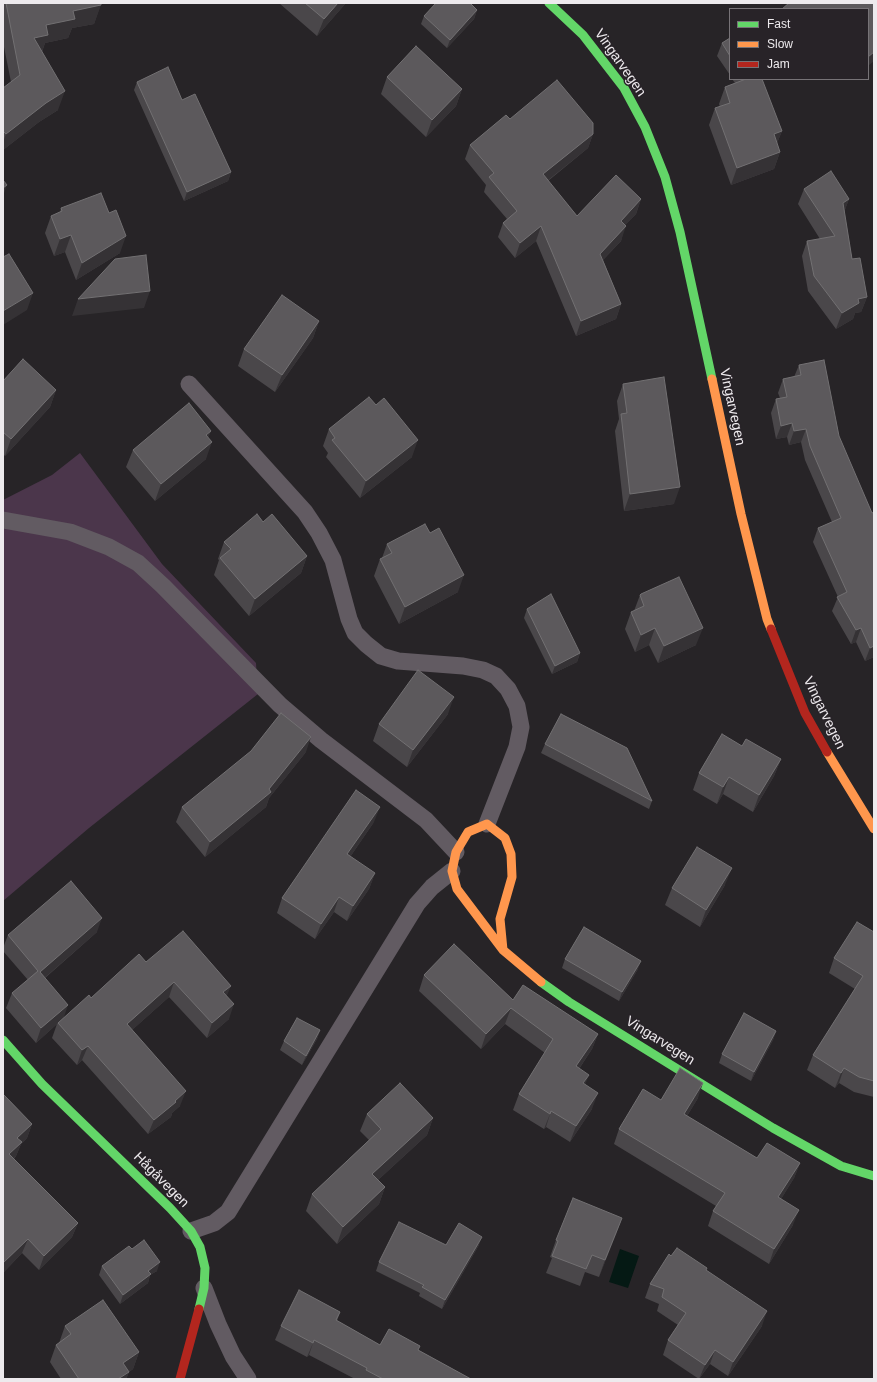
<!DOCTYPE html>
<html>
<head>
<meta charset="utf-8">
<style>
	body { margin:0 }
	#map { position:relative; width:877px; height:1382px; overflow:hidden; background:#272427; font-family:Arial,sans-serif }
	canvas { display:block }
	.frame { position:absolute; inset:0; border:4px solid #edeaed; pointer-events:none }
	.legend { position:absolute; left:729px; top:8px; width:140px; height:72px; box-sizing:border-box; background:#282328; border:1px solid #777377; margin:0; padding:5px 7px; list-style:none; font-size:12px; color:#edeaed }
	.legend li { display:flex; align-items:center; gap:8px; height:20px }
	.legend b { width:20px; border:1px solid #777377 }
</style>
</head>
<body>
<div id="map">
<canvas width="877" height="1382"></canvas>
<div class="frame"></div>
<ul class="legend">
<li><b style="height:5px;background:#63d668"></b>Fast</li>
<li><b style="height:5px;background:#ff974d"></b>Slow</li>
<li><b style="height:5px;background:#b3261e"></b>Jam</li>
</ul>
</div>
<script>
const g = document.querySelector('canvas').getContext('2d');
g.lineJoin = 'round';
function paint(path, color) { g.fillStyle = color; g.fill(path, 'evenodd'); }
const toPath = rows => new Path2D(rows.map(r => 'M' + r).join(''));
function stroke(path, color, width, dash) { g.strokeStyle = color; g.lineWidth = width; g.lineCap = dash ? 'butt' : 'round'; g.setLineDash(dash || []); g.stroke(path); }
function write(font, color, halo, rows, align = 'center') {
  g.font = font + ' Arial,sans-serif'; g.lineWidth = 3; g.setLineDash([]); g.textBaseline = 'middle'; g.strokeStyle = halo; g.fillStyle = color; for (const [text, x, y, turn = 0] of rows) {
    g.save(); g.translate(x, y); g.rotate((+turn || 0) * Math.PI / 180); g.textAlign = isNaN(turn) ? turn : align; if (halo) g.strokeText(text, 0, 0); g.fillText(text, 0, 0); g.restore();
  }
}
paint(toPath([
	[80,453,162,564,256,663,258,694,89,828,3,901,3,500,52,475]
]), '#4b364b');
paint(toPath([
	[620,1249,639,1256,628,1288,609,1282]
]), '#051914');
stroke(toPath([
	[189,384,305,512,319,533,333,560,349,619,355,633,366,644,381,656,398,661,463,666,483,670,496,676,508,689,517,706,521,727,517,747,487,824],
	[3,520,70,532,109,547,138,563,163,586,280,705,321,740,426,820,456,852],
	[191,1231,214,1223,228,1212,417,904,432,887,452,871],
	[204,1288,218,1324,233,1356,248,1379]
]), '#625b62', 17);
stroke(toPath([
	[549,3,583,35,624,88,645,127,665,177,680,232,712,379],
	[541,982,569,1002,773,1128,841,1166,874,1176],
	[3,1040,42,1084,170,1208,191,1231,200,1247,205,1268,204,1288,199,1309]
]), '#63d668', 9);
stroke(toPath([
	[712,379,741,514,767,619,771,629],
	[827,752,874,829],
	[503,950,500,919,512,877,511,854,505,838,487,824,468,832,456,852,452,871,457,889,503,950,541,982]
]), '#ff974d', 9);
stroke(toPath([
	[771,629,805,713,827,752],
	[180,1379,199,1309]
]), '#b3261e', 9);
paint(toPath([
	[3,3,101,3,94,24,72,28,68,38,45,43,42,52,58,110,39,122,3,150,3,88,11,82,3,42],
	[279,3,346,3,317,36],
	[477,10,474,19,447,48,421,24,424,16],
	[730,38,730,75,717,56,722,43],
	[387,77,462,89,456,106,426,137,381,94],
	[732,79,763,79,762,80,782,131,777,143,780,152,774,169,731,185,709,125,715,108,720,107,719,104,725,87,735,83],
	[137,82,182,100,231,172,228,181,184,201,134,90],
	[510,119,593,134,588,148,548,181,577,216,641,199,636,214,625,225,621,241,603,260,621,304,616,319,576,336,536,241,515,258,498,237,503,223,507,219,484,192,486,185,465,159,470,145],
	[804,189,849,199,844,212,852,259,867,297,861,312,855,313,853,319,836,329,808,291,802,256,807,241,820,239,798,204],
	[61,208,120,253,76,280,65,252,54,256,45,233,51,216,60,212],
	[319,321,313,338,275,392,238,366,244,349],
	[824,360,874,657,865,661,856,642,851,644,832,611,838,597,813,542,818,528,832,522,805,460,801,442,789,445,787,437,776,439,771,413,776,399,780,398,778,393,783,379,794,377,799,365],
	[3,381,56,390,50,407,5,456,3,454],
	[623,384,674,504,624,511,615,431,619,419,617,401],
	[329,429,412,457,360,498,326,457,328,453,323,446],
	[211,431,208,437,206,459,155,501,126,467,133,450],
	[263,522,307,556,301,573,249,616,214,575,219,560,218,559,224,542],
	[387,544,458,592,399,624,374,576,380,559,382,558],
	[640,595,696,645,658,663,649,645,635,652,625,629,631,612,634,611],
	[527,609,580,653,577,662,552,674,524,618],
	[448,714,407,767,373,741,379,724],
	[545,744,652,801,649,809,541,753],
	[742,746,781,759,774,776,753,812,723,794,717,804,693,790,699,773],
	[306,752,269,798,266,807,205,857,176,822,182,807],
	[374,822,350,857,375,873,369,889,347,921,334,912,315,939,277,913,282,898],
	[725,885,700,927,665,905,672,888],
	[97,932,45,978,63,1018,91,998,146,962,227,996,229,1019,207,1038,169,997,132,1030,180,1106,172,1113,171,1117,148,1134,82,1060,77,1065,52,1038,57,1024,36,1043,6,1008,12,993,28,980,3,951,3,948,8,935],
	[874,932,874,1097,854,1092,839,1083,835,1088,807,1070,813,1055,855,989,829,973,834,958],
	[565,959,638,969,619,1001,562,968],
	[424,975,513,1000,598,1034,592,1049,579,1069,585,1085,592,1109,570,1142,546,1127,544,1129,513,1110,519,1094,545,1053,505,1024,481,1049,419,991],
	[320,1030,317,1039,302,1065,280,1050,284,1041],
	[776,1031,773,1040,751,1081,719,1063,722,1054],
	[3,1094,32,1124,27,1138,21,1144,16,1156,14,1159,78,1223,72,1237,39,1270,22,1253,3,1273],
	[698,1098,687,1116,757,1158,800,1163,794,1178,781,1199,793,1225,769,1264,708,1226,713,1211,716,1206,614,1144,619,1129,661,1100],
	[367,1114,433,1118,427,1135,378,1180,385,1187,379,1204,337,1244,306,1211,312,1194,369,1140,360,1131],
	[622,1218,599,1277,585,1272,580,1286,546,1273,552,1258,550,1257,556,1240],
	[446,1245,479,1245,442,1309,419,1296,420,1293,376,1271,379,1262],
	[132,1249,157,1271,150,1275,148,1283,120,1304,99,1275,102,1266],
	[671,1256,706,1271,762,1326,728,1376,710,1364,699,1379,663,1355,668,1340,678,1325,657,1311,659,1304,645,1298,650,1284],
	[340,1312,337,1321,380,1345,418,1350,471,1379,355,1379,309,1355,307,1357,275,1340,281,1326],
	[65,1326,139,1352,133,1369,129,1372,126,1379,61,1379,50,1362,56,1345,59,1343]
]), '#4a474a');
paint(toPath([
	[338,3,346,3,317,36,324,19],
	[101,5,94,24,72,28,68,38,45,43,41,54,34,38,46,25,73,11],
	[477,10,474,19,447,48,450,40],
	[874,52,874,61,868,66,868,57],
	[462,89,456,106,426,137,432,120],
	[65,91,58,110,39,122,3,150,3,142,6,134,46,103],
	[782,131,775,148,774,134],
	[593,134,588,148,537,189,543,174],
	[780,152,774,169,731,185,737,168],
	[231,172,228,181,184,201,187,192],
	[7,185,3,196,3,188],
	[641,199,636,214,615,236,621,221],
	[849,199,843,215,843,203],
	[541,226,536,241,515,258,520,243],
	[626,226,621,241,595,268,600,254],
	[71,235,65,252,54,256,60,239],
	[126,236,120,253,76,280,82,263],
	[150,291,144,308,72,316,78,299],
	[33,293,27,310,3,325,3,311],
	[867,297,861,312,855,313,853,319,836,329,842,313,858,299],
	[621,304,616,319,576,336,581,321],
	[319,321,313,338,275,392,282,375],
	[56,390,50,407,5,456,11,439],
	[792,423,787,437,776,439,781,426],
	[806,429,801,442,789,445,794,431],
	[211,431,204,448,206,435],
	[418,440,412,457,360,498,366,481],
	[212,442,206,459,155,501,161,484],
	[680,487,674,504,624,511,630,494],
	[307,556,301,573,249,616,255,599],
	[464,575,458,592,399,624,405,607],
	[655,628,649,645,635,652,641,635],
	[703,628,696,645,658,663,664,646],
	[861,628,856,642,851,644,856,630],
	[874,646,874,657,865,661,870,648],
	[580,653,577,662,552,674,555,666],
	[454,697,448,714,407,767,413,750],
	[311,737,306,752,269,798,266,807,205,857,210,842,269,789],
	[781,759,774,776,753,812,759,795],
	[729,777,723,794,717,804,723,787],
	[380,807,374,822,341,870,347,854],
	[732,868,725,885,700,927,706,910],
	[375,873,369,889,347,921,353,906],
	[339,897,334,912,315,939,321,924],
	[102,918,97,932,34,987,40,972],
	[641,961,638,969,619,1001,622,992],
	[174,982,169,997,122,1039,127,1024],
	[231,986,225,1000,223,992],
	[234,1004,229,1019,207,1038,212,1023],
	[68,1005,63,1020,58,1023,57,1024,36,1043,41,1028],
	[511,1008,505,1024,481,1049,486,1034],
	[320,1030,317,1039,302,1065,306,1056],
	[776,1031,773,1040,751,1081,754,1072],
	[598,1034,592,1049,570,1082,576,1066],
	[88,1046,82,1060,77,1065,82,1050],
	[844,1068,839,1083,835,1088,841,1073],
	[589,1075,583,1090,583,1083],
	[703,1083,698,1098,679,1129,684,1114],
	[186,1091,180,1106,172,1113,171,1117,148,1134,154,1120],
	[598,1093,592,1109,570,1142,576,1126],
	[551,1111,546,1127,544,1129,550,1114],
	[433,1118,427,1135,366,1191,372,1174],
	[32,1124,27,1138,21,1144,16,1156,4,1168,9,1154,17,1138],
	[800,1163,794,1178,773,1212,778,1197],
	[385,1187,379,1204,337,1244,343,1227],
	[799,1210,793,1225,769,1264,774,1249],
	[622,1218,616,1235,599,1277,605,1260],
	[78,1223,72,1237,39,1270,44,1256],
	[482,1237,479,1245,442,1309,445,1300],
	[28,1239,22,1253,3,1273,3,1263],
	[160,1262,157,1271,150,1275,148,1283,120,1304,123,1295,148,1271],
	[767,1311,762,1326,728,1376,733,1362],
	[314,1340,309,1355,307,1357,313,1343],
	[715,1350,710,1364,699,1379,705,1365],
	[139,1352,133,1369,129,1372,126,1379,118,1379,123,1363]
]), '#353235');
const building = toPath([
	[6,3,101,3,101,5,73,11,75,19,46,25,48,35,34,38,65,91,46,103,6,134,3,131,3,88,20,75,6,3],
	[305,3,338,3,324,19,305,3],
	[436,3,470,3,477,10,450,40,424,16,436,3],
	[789,3,874,3,874,52,868,57,868,9,782,9,789,3],
	[730,38,730,56,722,43,730,38],
	[416,46,462,89,432,120,387,77,416,46],
	[168,67,182,100,195,94,231,172,187,192,137,82,168,67],
	[746,79,762,79,782,131,774,134,780,152,737,168,715,108,730,103,725,87,746,79],
	[557,80,593,123,593,134,543,174,577,216,616,175,641,199,621,221,626,226,600,254,621,304,581,321,541,226,520,243,503,223,517,211,489,177,494,173,470,145,506,115,510,119,557,80],
	[831,171,849,199,843,203,852,259,860,258,867,297,858,299,859,303,842,313,814,276,807,241,835,236,804,189,831,171],
	[3,180,7,185,3,188,3,180],
	[101,193,109,213,116,210,126,236,82,263,71,235,60,239,51,216,62,211,61,208,101,193],
	[9,254,33,293,3,311,3,257,9,254],
	[146,255,150,291,78,299,115,259,146,255],
	[282,295,319,321,282,375,244,349,282,295],
	[23,359,56,390,11,439,3,432,3,381,23,359],
	[824,360,839,436,872,513,874,512,874,646,870,648,861,628,856,630,837,597,847,592,818,528,841,518,810,446,806,429,794,431,792,423,781,426,776,399,787,397,783,379,801,375,799,365,824,360],
	[664,377,680,487,630,494,621,414,627,413,623,384,664,377],
	[369,397,376,405,384,398,418,440,366,481,332,440,335,438,329,429,369,397],
	[189,403,211,431,206,435,212,442,161,484,133,450,189,403],
	[257,514,263,522,272,514,307,556,255,599,220,558,231,549,224,542,257,514],
	[425,524,430,533,439,528,464,575,405,607,380,559,392,553,387,544,425,524],
	[679,577,703,628,664,646,655,628,641,635,631,612,644,606,640,595,641,594,679,577],
	[551,594,580,653,555,666,527,609,551,594],
	[418,670,454,697,413,750,379,724,418,670],
	[281,713,311,737,269,789,271,792,210,842,182,807,251,751,281,713],
	[561,714,627,748,652,801,545,744,561,714],
	[722,734,742,746,746,739,781,759,759,795,729,777,723,787,699,773,722,734],
	[356,790,380,807,347,854,375,873,353,906,339,897,321,924,282,898,356,790],
	[697,847,732,868,706,910,672,888,697,847],
	[71,881,102,918,40,972,68,1005,41,1028,12,993,38,971,8,935,71,881],
	[857,922,874,932,874,1081,859,1077,844,1068,841,1073,813,1055,863,976,834,958,857,922],
	[584,927,641,961,622,992,565,959,584,927],
	[183,931,231,986,223,992,234,1004,212,1023,174,982,127,1024,186,1091,175,1101,176,1102,154,1120,88,1046,82,1050,58,1023,89,995,91,998,139,954,146,962,183,931],
	[454,944,513,1000,523,985,598,1034,576,1066,589,1075,583,1083,598,1093,576,1126,551,1111,550,1114,519,1094,553,1039,511,1008,486,1034,424,975,454,944],
	[744,1013,776,1031,754,1072,722,1054,744,1013],
	[297,1018,320,1030,306,1056,284,1041,297,1018],
	[680,1068,703,1083,684,1114,757,1158,767,1143,800,1163,778,1197,799,1210,774,1249,713,1211,725,1193,619,1129,643,1089,661,1100,680,1068],
	[400,1083,433,1118,372,1174,385,1187,343,1227,312,1194,381,1129,367,1114,400,1083],
	[3,1094,32,1124,17,1138,22,1142,9,1154,78,1223,44,1256,28,1239,3,1263,3,1094],
	[573,1198,622,1218,605,1260,592,1255,586,1269,552,1256,558,1241,556,1240,573,1198],
	[399,1222,446,1245,459,1223,482,1237,445,1300,422,1287,424,1285,379,1262,399,1222],
	[144,1240,160,1262,148,1271,151,1274,123,1295,102,1266,129,1246,132,1249,144,1240],
	[677,1248,707,1268,706,1270,767,1311,733,1362,715,1350,705,1365,668,1340,686,1313,662,1297,664,1289,650,1284,669,1254,671,1256,677,1248],
	[299,1290,340,1312,336,1320,380,1345,389,1329,420,1346,418,1350,471,1379,383,1379,366,1370,367,1368,314,1340,313,1343,281,1326,299,1290],
	[103,1300,139,1352,123,1363,129,1372,118,1379,79,1379,56,1345,71,1334,65,1326,103,1300]
]);
paint(building, '#5c595c');
stroke(building, '#727072', 1);
write('14px', '#edeaed', '#282328', [
	["Vingarvegen",620,63,55],
	["Vingarvegen",732,407,78],
	["Vingarvegen",824,713,64],
	["Vingarvegen",660,1041,32],
	["Hågåvegen",161,1180,45]
]);
</script>
</body>
</html>
